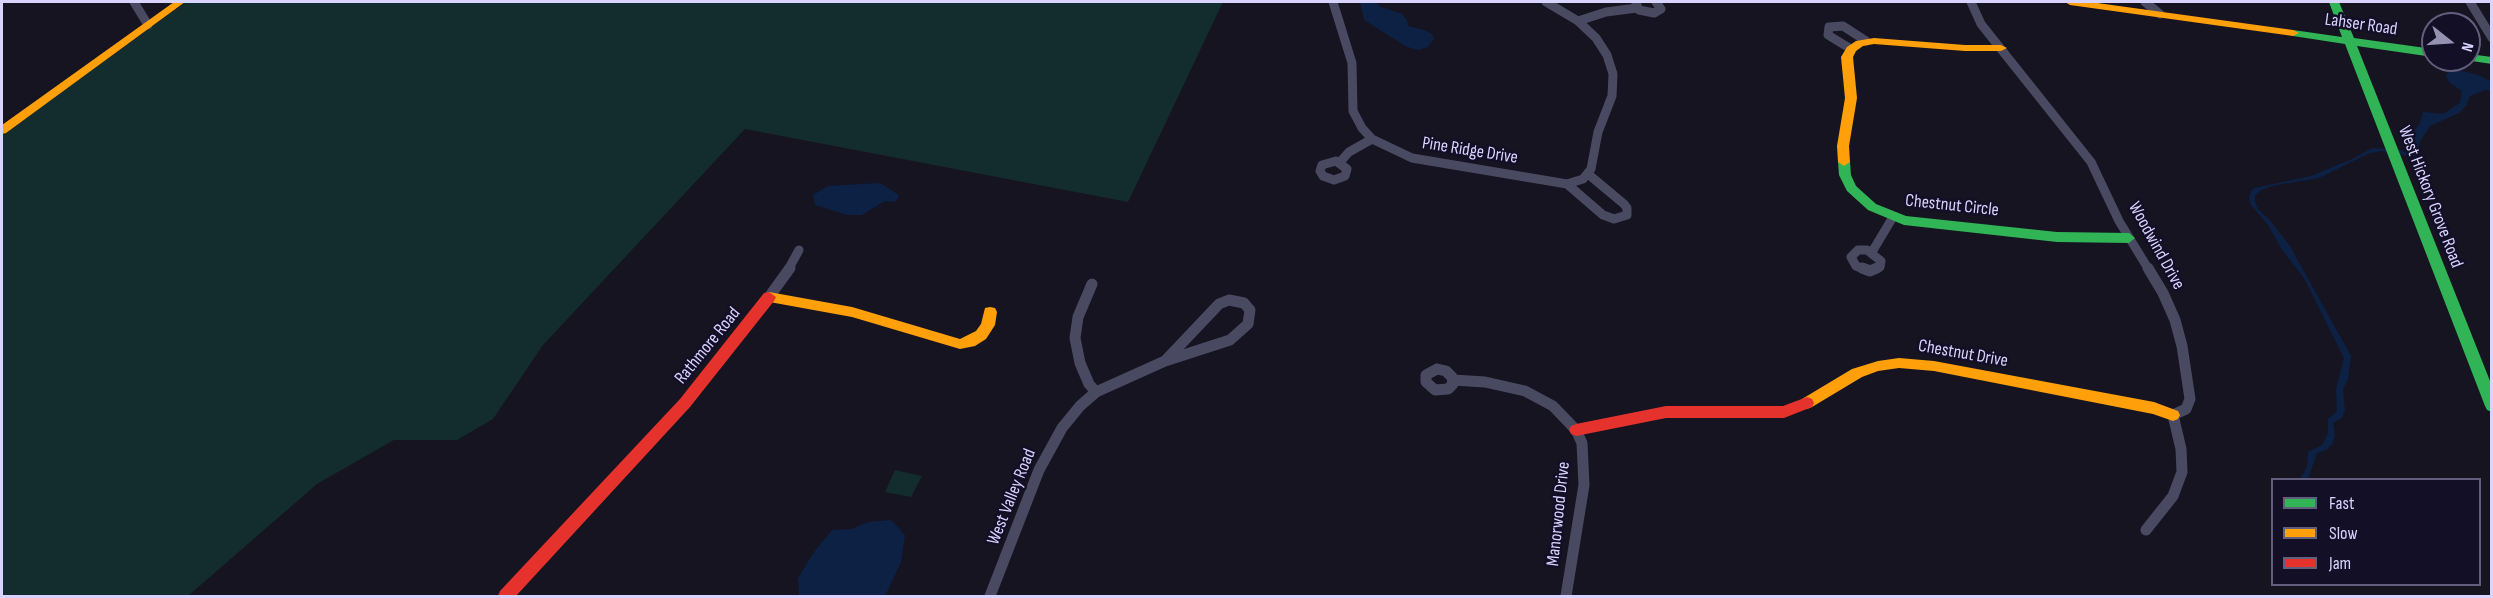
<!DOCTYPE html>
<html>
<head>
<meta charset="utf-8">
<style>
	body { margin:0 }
	#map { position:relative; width:2493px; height:598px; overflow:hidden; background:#161421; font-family:"Sofia Sans Condensed",sans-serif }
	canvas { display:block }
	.frame { position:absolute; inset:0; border:3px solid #d9d4ff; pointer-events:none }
	.legend { position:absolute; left:2271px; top:478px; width:210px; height:108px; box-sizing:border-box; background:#130f26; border:2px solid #625e7d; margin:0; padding:8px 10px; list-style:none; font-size:18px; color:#d9d4ff }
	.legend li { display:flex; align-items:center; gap:12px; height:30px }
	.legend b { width:30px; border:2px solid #625e7d }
	.north { position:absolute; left:2421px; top:12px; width:60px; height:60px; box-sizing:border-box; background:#130f26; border:2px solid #625e7d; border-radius:50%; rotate:107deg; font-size:16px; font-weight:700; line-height:24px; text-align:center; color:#d9d4ff }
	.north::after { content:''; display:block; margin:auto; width:21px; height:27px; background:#9591b1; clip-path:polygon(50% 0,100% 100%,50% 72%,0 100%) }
</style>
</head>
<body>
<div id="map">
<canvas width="2493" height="598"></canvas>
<div class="frame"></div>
<ul class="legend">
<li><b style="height:8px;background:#30b455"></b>Fast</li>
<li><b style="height:8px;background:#ff9f0a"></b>Slow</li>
<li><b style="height:8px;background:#e5322d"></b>Jam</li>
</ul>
<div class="north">N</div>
</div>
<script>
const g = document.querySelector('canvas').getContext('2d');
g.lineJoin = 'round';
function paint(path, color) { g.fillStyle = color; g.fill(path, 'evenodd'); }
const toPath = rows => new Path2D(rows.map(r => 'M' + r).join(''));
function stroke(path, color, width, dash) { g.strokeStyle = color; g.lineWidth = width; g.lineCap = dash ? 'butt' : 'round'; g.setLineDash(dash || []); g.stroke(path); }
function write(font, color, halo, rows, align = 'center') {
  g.font = font + ' "Sofia Sans Condensed",sans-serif'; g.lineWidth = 5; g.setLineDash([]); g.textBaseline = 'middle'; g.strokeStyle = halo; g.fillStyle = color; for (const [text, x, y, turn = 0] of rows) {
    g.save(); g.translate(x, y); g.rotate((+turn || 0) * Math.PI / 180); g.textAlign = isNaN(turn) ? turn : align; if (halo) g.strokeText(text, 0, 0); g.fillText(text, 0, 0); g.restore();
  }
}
paint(toPath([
	[186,2,1223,2,1128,202,745,129,543,345,493,419,457,440,394,440,317,484,188,596,2,596,2,135],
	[895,470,922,476,911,497,885,492]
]), '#132c2d');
paint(toPath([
	[1360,2,1375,2,1381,7,1402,14,1407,20,1408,26,1424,30,1432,34,1434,39,1428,47,1419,50,1407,47,1364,20],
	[2459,70,2478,75,2490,81,2491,91,2485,90,2470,96,2466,106,2459,113,2430,126,2419,143,2419,155,2412,157,2382,151,2370,153,2319,178,2272,186,2261,190,2255,195,2255,202,2258,209,2269,219,2290,246,2351,356,2348,379,2343,390,2345,410,2342,418,2333,423,2335,436,2332,444,2326,450,2317,453,2308,479,2300,479,2307,467,2308,452,2322,445,2328,433,2328,419,2337,411,2336,389,2344,358,2304,278,2282,250,2268,225,2251,205,2249,199,2251,191,2254,188,2311,176,2352,159,2372,148,2400,150,2409,154,2414,150,2409,138,2420,123,2423,112,2443,114,2460,103,2462,91,2450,83,2446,75,2449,71],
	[880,183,899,195,896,202,885,201,862,215,847,215,815,205,813,195,828,186],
	[891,520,905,535,901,562,885,596,799,596,798,578,814,552,832,530,851,529,868,522]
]), '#0d2144');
stroke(toPath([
	[134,2,148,25],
	[1333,2,1352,63,1353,111,1362,128,1372,139,1412,158,1567,184,1583,179,1591,169,1598,132,1612,96,1613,74,1607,55,1596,38,1578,21,1546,2],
	[1971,2,1981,24,2091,162,2119,221,2149,270],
	[2145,2,2160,14],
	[2470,2,2492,38],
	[1636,3,1639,10,1654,13,1661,9,1656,2],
	[1578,21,1606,12,1637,8],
	[1851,49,1828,35,1829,27,1843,26,1866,41],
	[1336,161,1347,169,1345,176,1334,180,1323,176,1320,171,1322,165,1336,161],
	[1340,162,1349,152,1372,139],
	[1567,184,1603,215,1614,219,1627,215,1627,208,1624,204,1588,174],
	[1872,252,1893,217],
	[788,270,799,250],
	[1866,270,1856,266,1851,257,1858,250,1867,250,1881,261,1880,267,1874,270]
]), '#4a4962', 9);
stroke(toPath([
	[1862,268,1870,271,1877,268],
	[1092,284,1078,317,1075,338,1080,363,1089,384,1096,392],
	[769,297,790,268],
	[1229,300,1244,303,1250,310,1248,324,1230,340,1165,361,1219,304,1229,300],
	[1437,369,1446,371,1452,377,1453,384,1448,389,1435,390,1426,382,1426,375,1437,369],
	[1453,380,1485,382,1525,391,1553,406,1576,430,1582,443,1584,485,1566,596],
	[2146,530,2173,496,2182,472,2181,449,2173,415,2186,409,2190,399,2182,346,2175,320,2163,293,2148,268],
	[990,596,1039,470,1062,428,1080,406,1096,392,1165,361]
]), '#4a4962', 11);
paint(toPath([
	[2329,2,2339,2,2354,38,2433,49,2433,57,2357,46,2492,386,2492,412,2487,410,2485,406,2345,44,2293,36,2287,33,2293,30,2342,37,2329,2],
	[2469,54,2492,57,2492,64,2465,60,2469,60,2469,54],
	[1844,158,1850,162,1851,175,1856,186,1876,204,1906,216,2057,232,2129,233,2135,238,2129,243,2057,242,1904,225,1868,210,1847,191,1839,175,1838,162,1844,158]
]), '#30b455');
paint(toPath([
	[174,2,185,2,6,133,2,134,2,125,174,2],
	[2065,2,2090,2,2293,30,2299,33,2293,36,2070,5,2065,2],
	[1874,38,1965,45,2001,45,2007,48,2001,51,1965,51,1874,44,1863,46,1856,51,1853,57,1857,98,1849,146,1850,162,1844,166,1838,162,1837,146,1845,98,1841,57,1847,47,1856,41,1874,38],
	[769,292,852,307,960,339,976,331,981,324,985,308,990,307,995,308,997,312,995,325,986,339,975,346,960,349,852,317,764,301,762,297,769,292],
	[1899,358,1934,361,2154,402,2178,411,2180,415,2178,419,2173,421,2153,414,1934,371,1899,368,1878,371,1862,377,1812,407,1807,409,1802,407,1800,403,1802,399,1852,369,1878,361,1899,358]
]), '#ff9f0a');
paint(toPath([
	[769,292,776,297,774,301,690,407,516,596,498,596,500,591,680,399,764,293,769,292],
	[1807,397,1812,399,1814,403,1812,407,1784,418,1666,418,1576,436,1571,434,1569,430,1571,426,1576,424,1666,406,1783,406,1807,397]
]), '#e5322d');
write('18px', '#d9d4ff', '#130f26', [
	["Lahser Road",2361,25,8],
	["Pine Ridge Drive",1470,151,9],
	["West Hickory Grove Road",2430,197,69],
	["Chestnut Circle",1952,206,6],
	["Woodwind Drive",2156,246,61],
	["Rathmore Road",708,346,-51],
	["Chestnut Drive",1963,354,10],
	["West Valley Road",1012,497,-68],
	["Manorwood Drive",1559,514,-84]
]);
</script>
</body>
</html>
